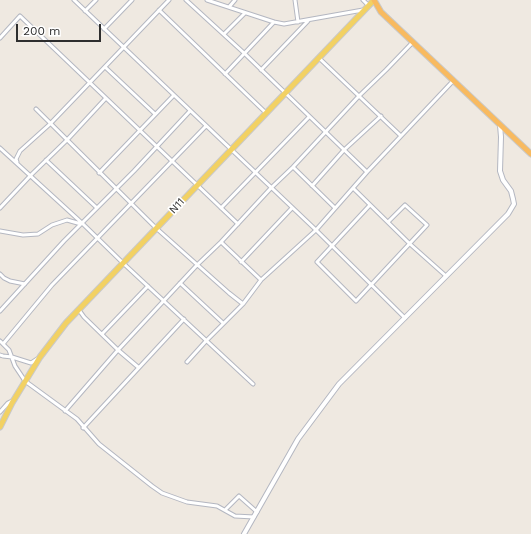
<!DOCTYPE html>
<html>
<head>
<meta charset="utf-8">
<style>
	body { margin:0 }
	#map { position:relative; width:531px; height:534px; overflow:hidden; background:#efe9e1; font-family:"Work Sans",sans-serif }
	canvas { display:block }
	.scale { position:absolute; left:16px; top:24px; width:85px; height:18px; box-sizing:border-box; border:2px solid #2e2e2e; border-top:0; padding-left:5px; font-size:12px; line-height:14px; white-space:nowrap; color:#2e2e2e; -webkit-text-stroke:3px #fff; paint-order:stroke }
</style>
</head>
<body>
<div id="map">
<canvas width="531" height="534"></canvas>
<div class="scale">200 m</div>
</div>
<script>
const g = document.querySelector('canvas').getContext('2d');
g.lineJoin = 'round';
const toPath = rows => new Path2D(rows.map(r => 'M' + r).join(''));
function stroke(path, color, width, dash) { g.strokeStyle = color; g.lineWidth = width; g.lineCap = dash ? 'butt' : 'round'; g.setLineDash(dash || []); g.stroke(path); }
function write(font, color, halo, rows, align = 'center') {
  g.font = font + ' "Work Sans",sans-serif'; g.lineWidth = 3.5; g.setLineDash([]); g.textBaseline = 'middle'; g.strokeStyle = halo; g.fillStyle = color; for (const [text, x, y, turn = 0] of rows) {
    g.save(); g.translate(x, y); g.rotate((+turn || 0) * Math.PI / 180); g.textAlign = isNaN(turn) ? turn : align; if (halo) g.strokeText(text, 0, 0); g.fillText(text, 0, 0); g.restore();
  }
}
const minor = toPath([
	[74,0,316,230,405,318],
	[186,0,244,53,367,172],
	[207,0,274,22,284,24,363,10],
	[295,0,298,22],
	[363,0,369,6],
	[229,7,235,0],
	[159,10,266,113],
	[85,11,96,0],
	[104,29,132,0],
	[224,34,245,13],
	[0,38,20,16,238,224],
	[319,58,401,136],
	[105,67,155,114],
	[261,70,308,21],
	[225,74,274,22],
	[36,109,156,228,229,293,243,304],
	[0,148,82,223,123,263,253,384],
	[46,160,97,208],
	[17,162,16,159,20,151,50,124,169,0],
	[293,167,335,208],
	[99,173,174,95],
	[312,186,344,150,381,116],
	[353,188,410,244,446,276],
	[370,205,317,262,356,301,427,225,405,205,388,222],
	[0,208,31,175,67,140,106,98],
	[221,208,309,117],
	[0,231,23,235,38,234,52,225,67,220,81,224],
	[221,242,261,280],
	[241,262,292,208],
	[0,274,4,278,10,281,25,284],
	[180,283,223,323],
	[0,311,64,241,134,171,190,111],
	[102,334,148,286],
	[0,341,9,350,15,366,25,381,77,419,99,444,152,486,162,493,187,502,217,506,235,516,254,517],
	[3,344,52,285,206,126],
	[0,355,3,356,12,357,31,363,37,359],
	[187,362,206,341,243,304,261,280,316,230,367,172,453,81],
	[138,367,118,350,197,265,221,242,271,188,293,167,359,96,386,70,413,42],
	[65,411,118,350,84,317,79,310],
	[0,412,8,403,12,401],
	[83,428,184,319],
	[225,510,239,496,257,512]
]);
const tertiary = toPath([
	[244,534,298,439,339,384,508,214,514,204,513,199,511,191,503,180,500,171,501,137,500,125]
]);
const primary = toPath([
	[0,427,12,403,40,357,66,323,374,0]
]);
const trunk = toPath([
	[374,0,381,12,531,154]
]);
stroke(minor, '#b4b7c1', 5);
stroke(tertiary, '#b4b7c1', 6);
stroke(primary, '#c9c9c9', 7);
stroke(trunk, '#c9c9c9', 7);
stroke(minor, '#fff', 3);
stroke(tertiary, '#fff', 4);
stroke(primary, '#f2d163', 5);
stroke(trunk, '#f8ba60', 5);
write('11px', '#2e2e2e', '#fff', [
	["N11",177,206,-47]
]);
</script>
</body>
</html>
